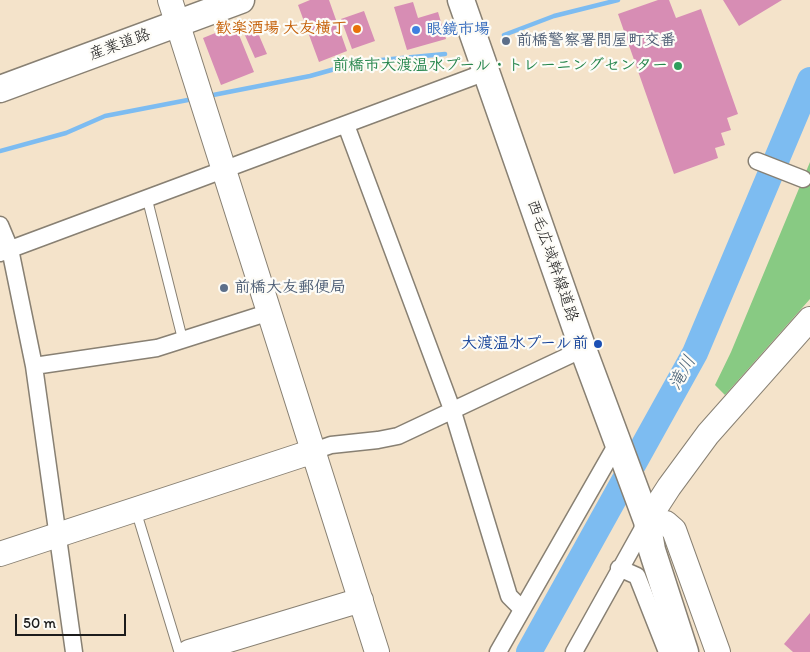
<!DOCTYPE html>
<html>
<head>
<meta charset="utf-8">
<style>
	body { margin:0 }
	#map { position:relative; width:810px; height:652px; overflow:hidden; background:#f4e3ca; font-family:Itim,sans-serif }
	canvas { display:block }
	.scale { position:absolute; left:15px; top:614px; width:111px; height:22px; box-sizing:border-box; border:2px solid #1c1c1c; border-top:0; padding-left:6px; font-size:15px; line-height:18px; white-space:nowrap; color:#1c1c1c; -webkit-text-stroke:4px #fdfcf7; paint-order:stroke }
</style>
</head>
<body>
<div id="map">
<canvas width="810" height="652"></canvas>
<div class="scale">50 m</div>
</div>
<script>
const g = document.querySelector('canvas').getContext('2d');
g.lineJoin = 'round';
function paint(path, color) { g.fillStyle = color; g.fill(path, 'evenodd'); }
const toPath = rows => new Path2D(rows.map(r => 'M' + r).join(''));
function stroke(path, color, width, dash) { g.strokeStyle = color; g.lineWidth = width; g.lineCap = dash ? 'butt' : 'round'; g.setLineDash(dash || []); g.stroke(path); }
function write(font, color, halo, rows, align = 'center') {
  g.font = font + ' Itim,"Klee One",sans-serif'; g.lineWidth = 4.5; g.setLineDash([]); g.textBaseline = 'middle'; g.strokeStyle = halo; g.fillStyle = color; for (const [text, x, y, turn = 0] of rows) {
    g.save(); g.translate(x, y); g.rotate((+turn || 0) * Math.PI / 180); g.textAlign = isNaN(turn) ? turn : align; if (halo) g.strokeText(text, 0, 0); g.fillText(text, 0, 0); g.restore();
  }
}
paint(toPath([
	[810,162,810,299,725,395,715,385,731,352]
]), '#88ca83');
stroke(toPath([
	[504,35,554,16,618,0],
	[208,96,310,76,360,62,445,54],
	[0,151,66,133,105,116,193,99]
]), '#7dbcf1', 4.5);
stroke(toPath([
	[529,652,695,353,810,80]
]), '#7dbcf1', 26);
paint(toPath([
	[310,0,329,0,347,51,319,62,298,5],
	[658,0,669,0,676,18,701,9,738,114,727,118,731,130,721,133,725,145,715,148,718,158,674,174,618,14],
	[723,0,782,0,739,26],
	[413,2,418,18,438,12,446,39,407,50,394,7],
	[364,11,375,41,352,49,341,19],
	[252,19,267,54,255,58,240,24],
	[235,25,254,72,221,85,203,38],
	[810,613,810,652,793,652,784,644]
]), '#d78db4');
const lane = toPath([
	[147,198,183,341],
	[136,511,179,652]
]);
const street = toPath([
	[346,125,453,412,509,596,522,609],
	[757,161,803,179],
	[0,225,10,249,34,366,74,652],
	[0,253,486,72],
	[34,366,157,348,270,312],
	[314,451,331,445,378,440,398,436,583,349],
	[619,568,637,576,667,652],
	[498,652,618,442],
	[574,652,647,521]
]);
const secondary = toPath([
	[170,0,377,652],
	[0,554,314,451],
	[189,652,361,600],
	[718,652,674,530,666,523,647,521,669,487,708,434,810,319]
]);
const primary = toPath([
	[461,0,583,349,647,521,652,550,685,652],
	[0,89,241,0]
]);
stroke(lane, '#888073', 11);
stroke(street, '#888073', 19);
stroke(secondary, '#888073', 26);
stroke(primary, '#888073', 29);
stroke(lane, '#fff', 9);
stroke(street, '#fff', 16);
stroke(secondary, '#fff', 24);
stroke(primary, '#fff', 26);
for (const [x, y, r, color] of [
	[357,29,5,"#e8710a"],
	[416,30,5,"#3f7fe0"],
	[506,41,5,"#5c6f8a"],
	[678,66,5,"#2e9e5b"],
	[224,288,5,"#5c6f8a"],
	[598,344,5,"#1a4fb4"]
]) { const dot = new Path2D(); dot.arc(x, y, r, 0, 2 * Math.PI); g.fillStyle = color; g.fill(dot); stroke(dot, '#fdfcf7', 2); }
write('bold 16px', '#c56008', '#fdfcf7', [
	["歓楽酒場 大友横丁",347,29]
], 'right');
write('bold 16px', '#366cbe', '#fdfcf7', [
	["眼鏡市場",426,30]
], 'left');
write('bold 16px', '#4e5e75', '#fdfcf7', [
	["前橋警察署問屋町交番",516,41],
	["前橋大友郵便局",234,288]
], 'left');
write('16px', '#1c1c1c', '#fdfcf7', [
	["産業道路",120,45,-20],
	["西毛広域幹線道路",552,261,71]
]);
write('bold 16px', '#27864d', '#fdfcf7', [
	["前橋市大渡温水プール・トレーニングセンター",668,66]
], 'right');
write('bold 16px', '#164399', '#fdfcf7', [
	["大渡温水プール前",588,344]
], 'right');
write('italic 18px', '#435c71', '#fdfcf7', [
	["滝川",683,373,-61]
]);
</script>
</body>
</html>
